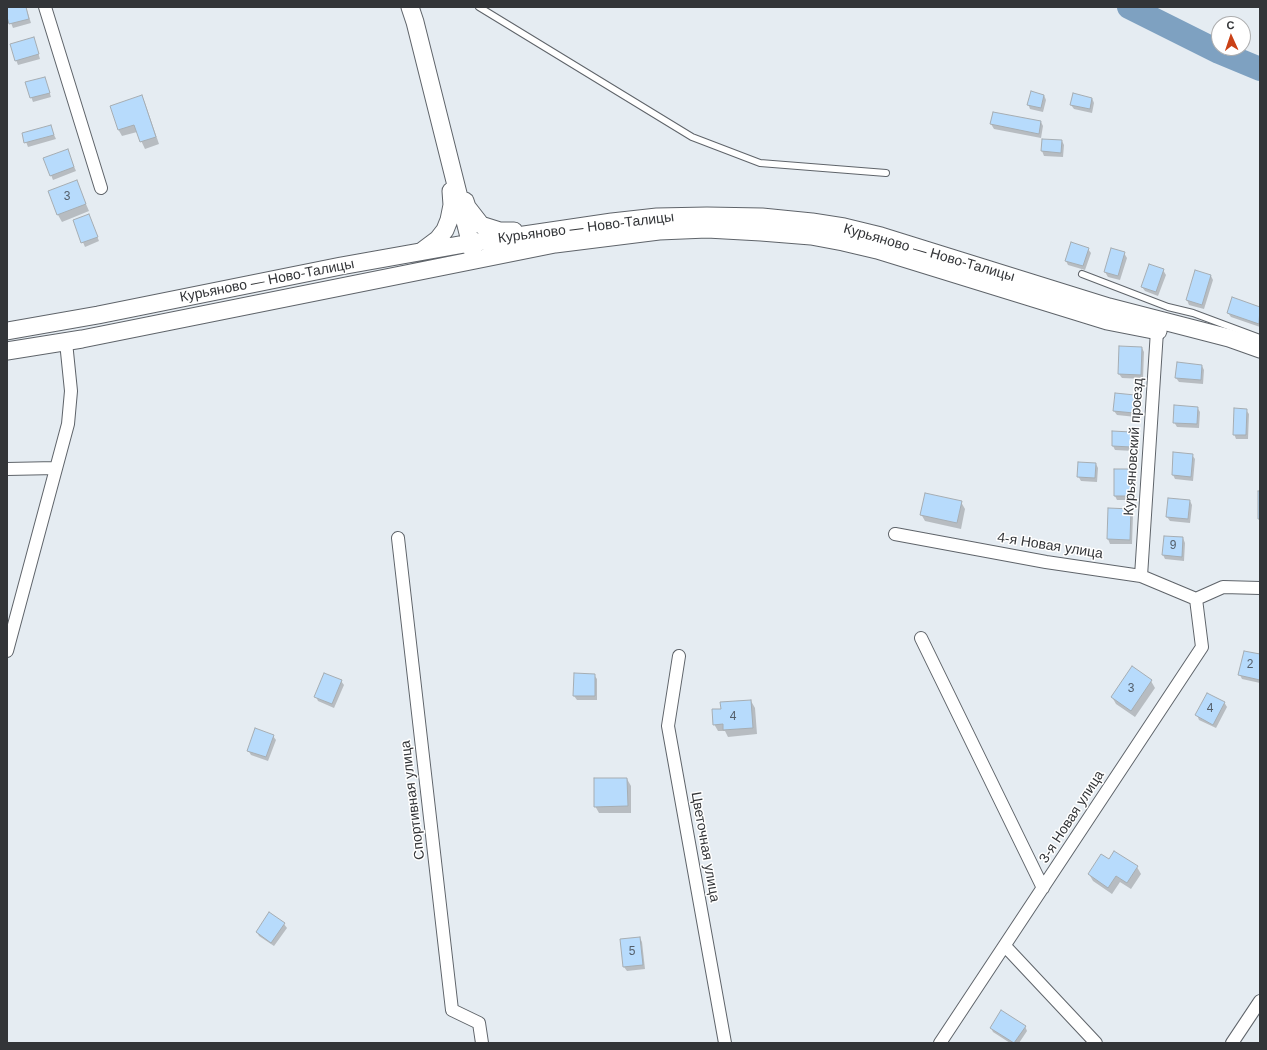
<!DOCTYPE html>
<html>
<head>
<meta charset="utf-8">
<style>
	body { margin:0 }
	#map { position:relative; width:1267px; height:1050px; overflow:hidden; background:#e5ecf2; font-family:Helvetica,sans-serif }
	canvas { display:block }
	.frame { position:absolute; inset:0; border:8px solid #333538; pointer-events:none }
	.north { position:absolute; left:1211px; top:16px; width:40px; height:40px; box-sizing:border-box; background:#fff; border:1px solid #adaeaf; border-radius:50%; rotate:357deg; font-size:11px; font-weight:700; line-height:16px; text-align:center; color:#333538 }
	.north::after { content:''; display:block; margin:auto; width:14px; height:18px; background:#ca4117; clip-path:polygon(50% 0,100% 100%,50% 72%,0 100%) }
</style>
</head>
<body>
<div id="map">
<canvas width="1267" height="1050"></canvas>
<div class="frame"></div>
<div class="north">С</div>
</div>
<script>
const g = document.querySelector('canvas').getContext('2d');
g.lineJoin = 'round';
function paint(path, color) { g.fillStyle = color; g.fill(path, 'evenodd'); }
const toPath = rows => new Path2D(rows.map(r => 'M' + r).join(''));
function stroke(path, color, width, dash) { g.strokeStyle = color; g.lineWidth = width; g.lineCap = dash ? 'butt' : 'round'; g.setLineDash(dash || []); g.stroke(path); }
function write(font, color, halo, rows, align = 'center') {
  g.font = font + ' Helvetica,sans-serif'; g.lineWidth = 3; g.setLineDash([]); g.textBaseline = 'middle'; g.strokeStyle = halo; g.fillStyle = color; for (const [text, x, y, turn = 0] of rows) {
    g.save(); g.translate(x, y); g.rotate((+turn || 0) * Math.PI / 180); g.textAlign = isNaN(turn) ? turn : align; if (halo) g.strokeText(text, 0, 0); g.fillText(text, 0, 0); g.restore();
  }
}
paint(toPath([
	[7,7,26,7,31,23,13,28,7,13],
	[34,39,40,59,18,65,16,60],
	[45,78,51,97,33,102,26,83],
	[1044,95,1046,100,1043,112,1030,109,1028,104],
	[142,96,145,103,159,144,145,149,137,132,122,136,118,129],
	[1092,98,1094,103,1092,113,1074,109,1071,105],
	[1041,122,1043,126,1041,138,994,129,991,124],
	[50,126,56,139,28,147,23,134],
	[1043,140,1062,141,1064,145,1063,157,1044,156,1042,151],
	[67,150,76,171,53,180,51,175],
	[76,181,89,211,62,222,58,215],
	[89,216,99,241,85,247,74,221],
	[1088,249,1091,253,1085,270,1068,265,1066,261],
	[1124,253,1127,258,1120,280,1108,277,1105,272],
	[1163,270,1166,275,1158,296,1145,291,1142,287],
	[1196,271,1211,276,1213,280,1204,309,1189,305,1187,300],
	[1233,299,1260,308,1260,327,1231,317,1228,313],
	[1142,348,1144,352,1143,379,1122,378,1119,374],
	[1202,366,1204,370,1203,384,1179,382,1176,378],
	[1135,396,1137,400,1136,417,1117,415,1114,411],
	[1197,407,1200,412,1199,428,1177,427,1174,422],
	[1246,410,1249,414,1248,439,1236,439,1234,434],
	[1131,433,1133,438,1133,451,1115,450,1113,446],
	[1192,455,1195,459,1193,481,1175,479,1173,475],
	[1096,464,1098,468,1097,482,1081,481,1078,476],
	[1131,470,1133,475,1133,500,1117,500,1115,496],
	[1190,501,1192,505,1190,523,1170,521,1167,517],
	[961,502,965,509,961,529,925,521,921,514],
	[1109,510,1130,510,1133,515,1132,544,1110,544,1108,539],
	[1183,538,1185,543,1184,561,1165,559,1163,555],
	[1260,655,1260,683,1242,679,1240,675],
	[1132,668,1151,681,1155,688,1135,717,1116,704,1112,697],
	[594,675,597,679,597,700,577,700,574,696],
	[341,681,344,685,334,708,318,701,316,697],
	[751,701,755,708,757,734,728,737,725,731,718,731,714,724,722,710],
	[1224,702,1227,707,1216,728,1199,720,1197,715],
	[273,736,276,740,268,761,251,755,248,750],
	[627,779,631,786,631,813,599,813,595,806],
	[1109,860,1137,867,1141,874,1131,889,1120,882,1112,894,1093,881,1089,874],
	[284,924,287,928,274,946,259,936,257,932],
	[640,938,642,942,645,969,627,971,624,967,621,940],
	[1025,1026,1027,1031,1019,1043,1010,1043,993,1032,991,1028]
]), '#0003');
stroke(toPath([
	[1129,7,1219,52,1260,69]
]), '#7ea1c1', 24);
const building = toPath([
	[7,7,26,7,29,19,9,24,7,17,7,7],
	[34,37,39,54,15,61,10,44,34,37],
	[45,77,50,93,30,98,25,82,45,77],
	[1031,91,1044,95,1041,108,1027,105,1031,91],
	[1073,93,1092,98,1090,109,1070,105,1073,93],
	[142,95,156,137,140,142,134,125,118,130,110,106,142,95],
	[993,112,1041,121,1039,134,990,124,993,112],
	[51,125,54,135,24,143,22,133,51,125],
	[1042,139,1062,140,1061,153,1041,151,1042,139],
	[68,149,74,167,50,176,43,158,68,149],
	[77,180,86,204,57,215,48,191,77,180],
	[89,214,98,237,81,243,73,220,89,214],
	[1071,242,1089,248,1083,266,1065,261,1071,242],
	[1111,248,1125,252,1118,276,1104,272,1111,248],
	[1149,264,1164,269,1156,292,1141,287,1149,264],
	[1195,270,1211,275,1202,305,1186,300,1195,270],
	[1232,297,1260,307,1259,324,1227,313,1232,297],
	[1119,346,1142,347,1141,375,1118,374,1119,346],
	[1177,362,1202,365,1201,380,1175,378,1177,362],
	[1115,393,1135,395,1134,413,1113,411,1115,393],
	[1174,405,1198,407,1197,424,1173,423,1174,405],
	[1234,408,1247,409,1246,435,1233,435,1234,408],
	[1112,431,1131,432,1131,447,1112,446,1112,431],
	[1173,452,1193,454,1191,477,1172,475,1173,452],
	[1078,462,1096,463,1095,478,1077,477,1078,462],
	[1114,469,1131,469,1131,496,1114,496,1114,469],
	[1258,491,1260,491,1260,519,1258,519,1258,491],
	[925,493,962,501,957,523,920,515,925,493],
	[1168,498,1190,500,1188,519,1166,517,1168,498],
	[1108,508,1131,509,1130,540,1107,539,1108,508],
	[1164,536,1183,537,1182,557,1162,555,1164,536],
	[1244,651,1260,654,1260,680,1238,675,1244,651],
	[1132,666,1152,680,1131,711,1111,697,1132,666],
	[324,673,342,680,332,704,314,697,324,673],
	[574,673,595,674,595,696,573,696,574,673],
	[1207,693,1225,702,1213,725,1195,715,1207,693],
	[751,700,753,728,723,730,723,724,713,725,712,709,721,709,720,702,751,700],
	[255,728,274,735,266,757,247,751,255,728],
	[594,778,627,778,628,806,594,807,594,778],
	[1114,851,1138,866,1127,883,1116,876,1108,888,1088,874,1101,854,1109,859,1114,851],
	[269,912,285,923,271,943,256,932,269,912],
	[640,937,643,965,623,967,620,939,640,937],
	[1001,1010,1026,1026,1014,1043,990,1028,1001,1010]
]);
paint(building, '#b7dbfc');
stroke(building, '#a6adb2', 1);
const service = toPath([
	[479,7,692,137,760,163,886,173],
	[1082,274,1168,307,1193,313,1260,338]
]);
const minor = toPath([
	[45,7,101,188],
	[7,469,56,468],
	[895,534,1046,562,1141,576,1196,599],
	[398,538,452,1010,479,1023,482,1043],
	[1141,576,1157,331,1159,324],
	[1196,599,1223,587,1260,588],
	[921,638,1043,888],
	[7,651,68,424,71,391,66,342],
	[679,656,668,726,725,1043],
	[1005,946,1096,1043],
	[940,1043,1202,647,1196,599],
	[1232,1043,1260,1001]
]);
const secondary = toPath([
	[410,7,415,22,473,253],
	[465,201,467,207,481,225,500,231,514,231],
	[422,251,438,239,445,230,449,220,452,205,451,191],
	[7,331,98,315,341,266,470,243,612,222,657,217,707,216,762,217,812,222,844,227,881,236,1109,307,1229,338,1260,349],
	[7,351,82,339,555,244,659,231,707,229,761,232,811,236,843,242,877,250,1107,321,1158,331]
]);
stroke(service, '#5f646a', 8);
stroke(minor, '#5f646a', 14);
stroke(secondary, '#5f646a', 19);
stroke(service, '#fff', 6);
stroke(minor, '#fff', 12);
stroke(secondary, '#fff', 17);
write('12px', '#545e69', null, [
	["3",67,197],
	["9",1173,546],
	["2",1250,665],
	["3",1131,689],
	["4",1210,709],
	["4",733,717],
	["5",632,952]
]);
write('14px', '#333538', '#fff', [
	["Курьяново — Ново-Талицы",586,228,-7],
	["Курьяново — Ново-Талицы",929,253,16],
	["Курьяново — Ново-Талицы",267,281,-11],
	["Курьяновский проезд",1134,447,-86],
	["4-я Новая улица",1050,546,9],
	["Спортивная улица",413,800,-97],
	["3-я Новая улица",1072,817,-57],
	["Цветочная улица",705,847,80]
]);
</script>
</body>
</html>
